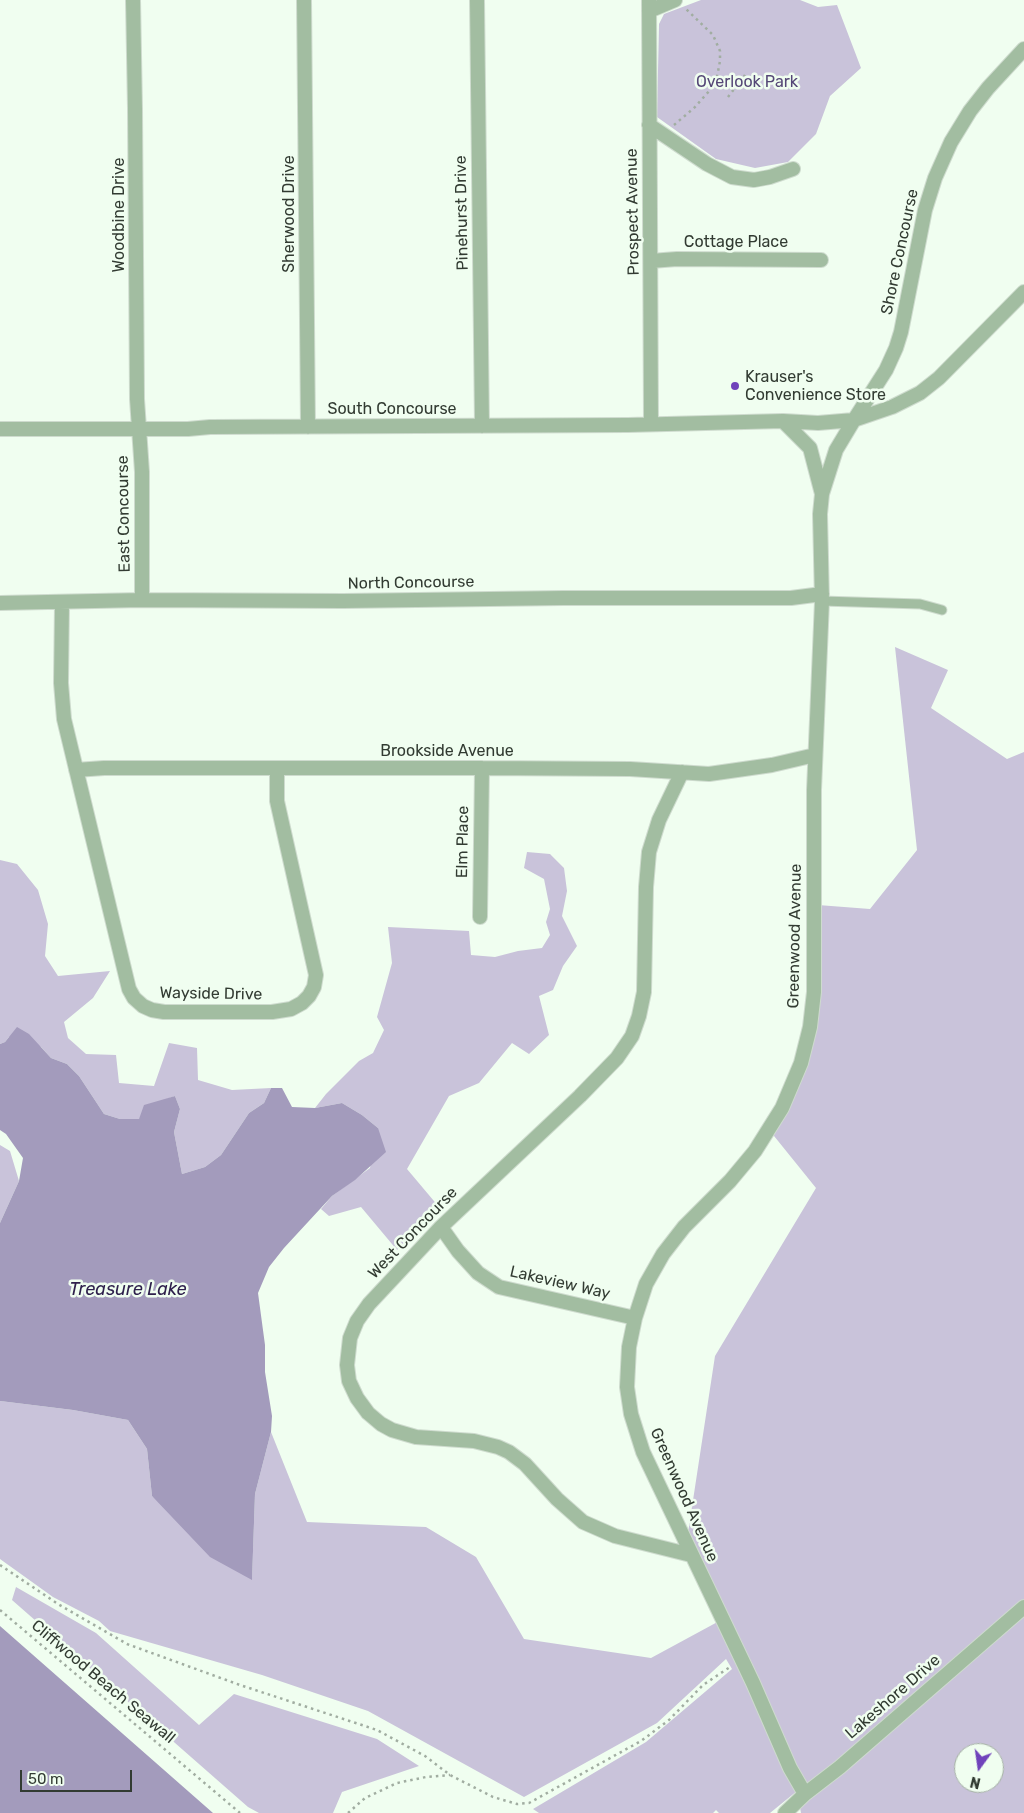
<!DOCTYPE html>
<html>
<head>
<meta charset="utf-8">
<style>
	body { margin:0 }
	#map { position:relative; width:1024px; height:1813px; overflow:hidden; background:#f0fef0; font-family:Rubik,sans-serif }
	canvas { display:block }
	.north { position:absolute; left:954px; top:1743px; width:50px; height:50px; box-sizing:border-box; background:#f0fef0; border:1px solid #a4b0a4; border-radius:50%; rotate:194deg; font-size:14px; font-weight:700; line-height:20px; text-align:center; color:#323b32 }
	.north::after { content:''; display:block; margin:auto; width:18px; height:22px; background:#7043bb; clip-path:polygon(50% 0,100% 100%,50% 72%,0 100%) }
	.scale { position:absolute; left:20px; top:1770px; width:112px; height:22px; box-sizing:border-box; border:2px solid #323b32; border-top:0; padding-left:6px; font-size:15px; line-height:18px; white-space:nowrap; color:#323b32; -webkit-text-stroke:4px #f0fef0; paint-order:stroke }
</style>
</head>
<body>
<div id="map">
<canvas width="1024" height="1813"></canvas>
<div class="north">N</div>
<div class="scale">50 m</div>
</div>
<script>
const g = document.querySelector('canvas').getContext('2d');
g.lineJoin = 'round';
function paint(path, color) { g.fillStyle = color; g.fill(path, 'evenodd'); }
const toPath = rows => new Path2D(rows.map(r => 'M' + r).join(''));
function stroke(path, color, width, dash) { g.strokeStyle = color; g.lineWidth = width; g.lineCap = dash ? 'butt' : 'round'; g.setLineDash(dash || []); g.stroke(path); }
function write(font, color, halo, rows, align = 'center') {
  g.font = font + ' Rubik,sans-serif'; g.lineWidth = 5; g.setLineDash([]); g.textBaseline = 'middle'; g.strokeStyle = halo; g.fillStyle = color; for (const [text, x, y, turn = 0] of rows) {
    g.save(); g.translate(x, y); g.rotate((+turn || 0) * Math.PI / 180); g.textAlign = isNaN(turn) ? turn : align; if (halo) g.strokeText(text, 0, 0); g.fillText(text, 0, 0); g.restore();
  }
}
paint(toPath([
	[701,0,800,0,818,7,837,5,861,68,830,96,816,134,788,162,755,168,716,159,657,117,659,24,664,14],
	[895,647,948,670,931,708,1007,759,1024,752,1024,1813,801,1813,797,1791,770,1813,719,1813,716,1810,713,1813,539,1813,533,1809,646,1742,732,1669,726,1659,657,1723,524,1797,368,1711,262,1675,110,1631,99,1621,53,1597,0,1559,0,1401,73,1410,128,1420,147,1449,152,1496,252,1579,255,1494,271,1432,307,1522,426,1527,476,1557,524,1639,651,1658,723,1619,688,1533,715,1356,816,1188,770,1131,816,997,818,905,870,909,917,850],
	[964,1753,994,1753,994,1783,964,1783],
	[527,852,550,854,564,868,567,891,562,916,577,946,563,966,553,990,539,996,549,1035,529,1054,512,1043,479,1083,449,1096,407,1169,439,1207,397,1250,361,1207,329,1216,321,1209,332,1196,370,1168,378,1128,362,1115,342,1103,315,1108,326,1094,359,1061,373,1053,384,1030,377,1017,392,963,388,927,469,931,471,955,495,957,518,951,542,948,550,935,546,922,550,909,544,879,524,868],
	[0,860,17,864,38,890,48,924,45,956,58,976,110,971,93,998,64,1022,68,1038,86,1054,116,1055,119,1083,154,1086,169,1043,197,1048,198,1080,232,1090,271,1088,264,1103,249,1113,221,1155,205,1167,182,1174,174,1132,180,1109,175,1096,161,1101,139,1119,120,1119,104,1114,79,1076,67,1064,51,1058,41,1047,9,1037,5,1042,0,1044],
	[0,1145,10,1151,19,1181,0,1223],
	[16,1587,96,1633,199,1725,234,1694,377,1739,419,1766,342,1792,333,1813,259,1813,248,1807,12,1600]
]), '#c9c3da');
paint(toPath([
	[17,1027,29,1034,51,1058,67,1064,79,1076,104,1114,120,1119,139,1119,144,1105,175,1096,180,1109,174,1132,182,1174,205,1167,221,1155,249,1113,264,1103,271,1088,282,1088,292,1107,315,1108,342,1103,362,1115,378,1128,386,1152,355,1180,332,1196,284,1248,269,1267,258,1293,265,1345,265,1372,272,1416,271,1432,255,1494,252,1580,210,1557,152,1496,147,1449,128,1420,73,1410,0,1401,0,1223,19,1181,23,1158,6,1134,0,1130,0,1044,5,1042],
	[0,1626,213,1813,0,1813]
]), '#a39bbc');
const service = toPath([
	[822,601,920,604,942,610]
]);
const minor = toPath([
	[133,0,135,109,137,399,142,472,142,600],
	[304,0,308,427],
	[477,0,482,426],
	[649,0,651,424],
	[649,11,675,0],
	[649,125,707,164,732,177,754,180,770,177,793,169],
	[651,261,677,259,821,260],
	[783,421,810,448,822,494],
	[0,429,188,429,210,427,628,425,783,421,818,423,854,420,892,407,920,393,939,378,1024,292],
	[0,603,142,600,343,601,563,598,791,598,822,594],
	[62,603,61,683,64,719,129,989,134,998,143,1006,152,1010,164,1012,272,1012,291,1009,302,1003,309,996,314,987,316,975,277,801,277,769],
	[76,770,104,768,482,768,630,769,709,774,772,765,815,755],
	[682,772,659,820,649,852,646,887,644,992,639,1016,632,1036,617,1058,580,1096,441,1227,369,1304,357,1321,350,1338,347,1365,349,1381,357,1398,368,1413,381,1424,392,1430,416,1437,474,1441,498,1447,509,1452,525,1464,557,1499,583,1522,615,1536,691,1555],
	[480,917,482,768],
	[441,1227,458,1251,478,1273,499,1287,635,1318],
	[805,1794,790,1768,753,1683,643,1452,631,1414,627,1387,629,1347,635,1318,646,1284,663,1254,684,1227,730,1181,755,1151,782,1108,801,1063,810,1027,814,992,814,790,822,601,820,514,822,494,836,450,854,420,886,370,896,348,901,332,925,210,935,178,951,142,970,111,988,88,1024,49],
	[785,1813,805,1794,840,1767,1024,1607]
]);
stroke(service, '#cedbce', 11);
stroke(minor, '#cedbce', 16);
stroke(toPath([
	[715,83,735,87],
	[728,97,745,75],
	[674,125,694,108,711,89,717,77,720,61,720,51,713,35,686,9],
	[0,1565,58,1604,127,1644,240,1685,377,1730,425,1756,450,1775,493,1797,517,1804,529,1803,641,1741,669,1720,703,1685,730,1667],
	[0,1610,240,1813],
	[348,1813,365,1798,397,1783,426,1777,450,1775]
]), '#a1ada1', 2.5, [2.5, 4]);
stroke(service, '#a2bda1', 9);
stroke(minor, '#a2bda1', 14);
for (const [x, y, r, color] of [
	[735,386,5,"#7043bb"]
]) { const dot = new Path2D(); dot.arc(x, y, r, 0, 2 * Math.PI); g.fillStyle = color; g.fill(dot); stroke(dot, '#f0fef0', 2); }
write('16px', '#554777', '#f0fef0', [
	["Overlook Park",747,82]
]);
write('16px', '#323b32', '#f0fef0', [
	["Prospect Avenue",633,212,-91],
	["Pinehurst Drive",462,213,-91],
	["Sherwood Drive",289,214,-90],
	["Woodbine Drive",119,215,-90],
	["Cottage Place",736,242],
	["Shore Concourse",900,252,-78],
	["South Concourse",392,409],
	["East Concourse",124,514,-91],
	["North Concourse",411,583,-1],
	["Brookside Avenue",447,751],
	["Elm Place",463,842,-89],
	["Greenwood Avenue",795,936,-89],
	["Wayside Drive",211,994,1],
	["West Concourse",413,1233,-46],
	["Lakeview Way",560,1283,13],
	["Greenwood Avenue",684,1495,66],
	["Cliffwood Beach Seawall",103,1682,40],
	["Lakeshore Drive",893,1697,-41]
]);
write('16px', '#323b32', '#f0fef0', [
	["Krauser's",745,377],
	["Convenience Store",745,395]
], 'left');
write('italic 18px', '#2e204c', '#f0fef0', [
	["Treasure Lake",128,1290]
]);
</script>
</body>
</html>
